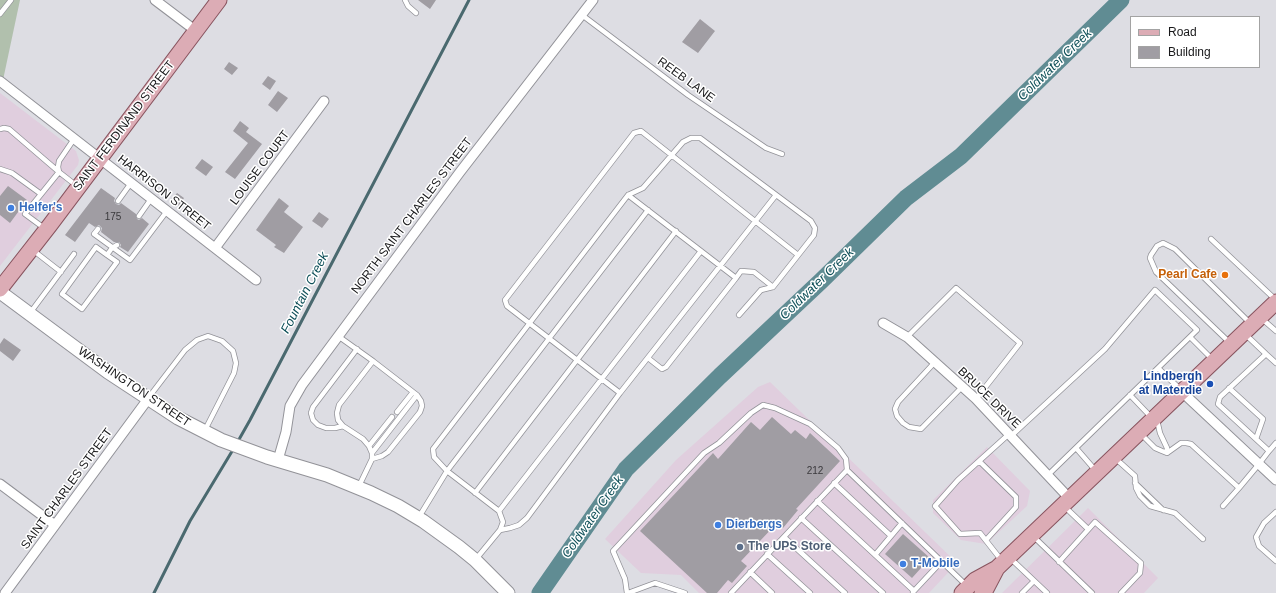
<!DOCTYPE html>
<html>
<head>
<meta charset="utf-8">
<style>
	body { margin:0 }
	#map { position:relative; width:1276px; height:593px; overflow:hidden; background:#dddde3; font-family:Arial,sans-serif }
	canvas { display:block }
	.legend { position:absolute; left:1130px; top:16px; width:130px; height:52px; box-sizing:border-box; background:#fff; border:1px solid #a3a3a3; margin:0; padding:5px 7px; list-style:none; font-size:12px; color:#18181a }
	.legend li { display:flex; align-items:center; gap:8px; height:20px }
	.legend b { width:20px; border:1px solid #a3a3a3 }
</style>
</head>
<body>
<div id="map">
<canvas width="1276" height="593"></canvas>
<ul class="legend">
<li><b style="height:5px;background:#dcacb5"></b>Road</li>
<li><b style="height:11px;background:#a09da3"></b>Building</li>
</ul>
</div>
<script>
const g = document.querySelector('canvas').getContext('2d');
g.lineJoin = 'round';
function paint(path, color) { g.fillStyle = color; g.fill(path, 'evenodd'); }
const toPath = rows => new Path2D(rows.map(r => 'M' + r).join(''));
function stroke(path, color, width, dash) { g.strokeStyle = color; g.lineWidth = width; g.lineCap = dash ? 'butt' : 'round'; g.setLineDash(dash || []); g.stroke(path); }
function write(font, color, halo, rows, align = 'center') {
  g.font = font + ' Arial,sans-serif'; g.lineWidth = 3; g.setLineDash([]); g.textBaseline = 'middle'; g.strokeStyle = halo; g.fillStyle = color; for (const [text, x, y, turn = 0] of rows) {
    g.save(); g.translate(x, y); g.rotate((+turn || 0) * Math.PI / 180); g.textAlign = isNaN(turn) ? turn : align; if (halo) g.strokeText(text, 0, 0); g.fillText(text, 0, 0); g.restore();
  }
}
paint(toPath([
	[0,93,76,151,79,160,78,165,0,266],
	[770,382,957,563,929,593,699,593,681,575,641,573,605,539,676,460,758,387],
	[987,447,1030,491,1027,506,986,544,961,540,933,513,933,500],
	[1088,508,1158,578,1144,593,1002,593]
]), '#e0cede');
paint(toPath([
	[0,0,20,0,3,80,0,78]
]), '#b1c0ad');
stroke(toPath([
	[237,443,250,420,469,0],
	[154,593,190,521,234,448]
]), '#4a696f', 3);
stroke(toPath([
	[540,593,626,469,720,376,821,281,906,198,961,156,1121,0]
]), '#608c93', 17);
paint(toPath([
	[418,0,436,0,430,9],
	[700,19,715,31,698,53,682,42],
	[229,62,238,68,232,75,224,69],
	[268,76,276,81,270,90,262,84],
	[278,91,288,98,277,112,268,105],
	[240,121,249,128,246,132,262,144,235,179,225,172,248,143,233,131],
	[202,159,213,167,206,176,195,168],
	[8,186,27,200,10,223,0,215,0,196],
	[101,188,115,198,114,201,116,204,119,205,121,203,136,214,137,219,139,220,142,218,149,224,128,252,120,247,121,245,119,242,114,242,101,232,102,228,99,225,95,227,89,223,75,242,65,235],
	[177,193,184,198,179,206,172,200],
	[279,198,289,206,284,212,303,227,284,253,274,247,276,245,256,230],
	[319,212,329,219,322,228,312,221],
	[4,338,21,350,13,361,0,351,0,344],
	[772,417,791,434,795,430,806,439,810,433,840,461,796,509,798,510,783,528,777,523,741,561,747,566,732,583,728,580,717,593,707,593,640,531,713,453,718,459,751,422,760,430],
	[903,534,930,558,912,578,885,554]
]), '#a09da3');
const service = toPath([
	[405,0,408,6,416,13],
	[0,14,11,0],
	[582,15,688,95,766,148,782,154],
	[0,129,4,128,9,129,59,172],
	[0,169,12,173,41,194],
	[59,172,58,167,59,161,74,139],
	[628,195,736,278,666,367,662,369,648,358],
	[118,201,131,183],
	[648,210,447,471,434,457,433,449,628,195,643,188,683,142,691,138,700,138,811,221,815,228,814,235,773,287,761,290,739,315],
	[139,216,151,199],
	[44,228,25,214,59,172,77,186],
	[98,229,94,234,130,260,167,211],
	[1211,239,1276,300],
	[34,251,61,272],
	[107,255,96,247,62,294,82,309,117,262,107,255,112,248,117,245],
	[736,278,741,271,754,272,773,287],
	[30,313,74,254],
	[1261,318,1276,331],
	[338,336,373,361,339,405,337,413,338,420,343,426,363,439,369,446,372,453,372,459,359,486],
	[907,337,956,288,1020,343,976,399],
	[1190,337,1213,360],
	[1229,342,1156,272,1150,258,1151,255,1157,246,1163,243,1175,249,1251,324],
	[1266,354,1276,363],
	[935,362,898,402,895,409,897,416,903,423,909,427,921,429,962,387],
	[1158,368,1181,390],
	[1229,388,1263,419,1256,439],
	[620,393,507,306,505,300,634,133,641,131,798,255],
	[1130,395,1152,418],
	[149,397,185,350,197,340,208,336,222,341,233,351,236,363,234,373,205,430],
	[397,412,413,392],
	[1157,420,1160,433,1167,448,1167,453],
	[343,426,335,428,326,428,318,425,313,420,311,413,313,407,357,349],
	[1141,434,1155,448,1162,451,1167,453,1181,443,1186,443,1191,444,1239,488,1259,464,1269,451,1218,404,1220,397,1266,354,1245,334],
	[1011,436,1105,349,1155,290,1197,330,1048,475],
	[369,446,392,417],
	[1076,448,1096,471],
	[1269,451,1276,443],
	[372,453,417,395],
	[1115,458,1135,476,1136,488,1140,496,1150,506,1175,513,1203,539],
	[372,459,382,456,388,452,420,412,422,406,421,401,417,395,373,361],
	[979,461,1016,497,1016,507,986,540],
	[834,483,891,536],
	[1135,483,1163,510],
	[475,493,676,231],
	[817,501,914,591],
	[1223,506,1239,488],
	[1065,507,1088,529],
	[499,511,701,251],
	[1276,512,1264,523,1256,537,1259,546,1276,561],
	[419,517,447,471,499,511,503,522,500,530,476,559],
	[801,518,883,593],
	[500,530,510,528,519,525,527,518,620,393,776,195],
	[1033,536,1092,593],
	[784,537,845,593],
	[767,554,810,593],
	[875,555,902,523],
	[1010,558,1047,593],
	[1002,561,980,533,960,534,935,506,958,480,1009,434],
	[1059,562,1095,522,1141,563,1140,573,1121,593],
	[750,572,772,593],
	[913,592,942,561],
	[627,593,625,579,613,551,704,453,719,443,751,413,763,405,775,408,810,424,838,448,846,459,847,470],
	[628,593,655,583,685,593],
	[731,593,847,470,967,586],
	[1022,593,1034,581]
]);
const minor = toPath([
	[155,0,196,31],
	[0,81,256,280],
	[215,248,324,101],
	[883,323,907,337,976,399,1070,499],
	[1182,392,1276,480],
	[278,460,286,432,290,406,302,385,460,172,593,0],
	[0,484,55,525],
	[5,593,148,399]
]);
const secondary = toPath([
	[0,292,108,372,178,418,221,440,267,457,327,475,371,493,398,506,423,521,459,547,475,560,508,593]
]);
const primary = toPath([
	[0,289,50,225,219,0],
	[962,593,975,580,997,568,1276,302],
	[982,593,986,589,997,568]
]);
stroke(service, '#929298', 6);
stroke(minor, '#929298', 11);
stroke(secondary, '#929298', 15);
stroke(primary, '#88545f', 17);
stroke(service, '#fff', 4.5);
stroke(minor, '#fff', 9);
stroke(secondary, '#fff', 13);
stroke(primary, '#dcacb5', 15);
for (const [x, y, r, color] of [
	[11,208,4,"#3f7fe0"],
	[1225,275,4,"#e8710a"],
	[1210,384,4,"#1a4fb4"],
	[718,525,4,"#3f7fe0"],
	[740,547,4,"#5c6f8a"],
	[903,564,4,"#3f7fe0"]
]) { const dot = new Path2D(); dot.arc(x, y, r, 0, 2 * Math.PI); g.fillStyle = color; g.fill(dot); stroke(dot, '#fff', 1.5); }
write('10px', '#3a393c', null, [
	["175",113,217],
	["212",815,471]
]);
write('12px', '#18181a', '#fff', [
	["REEB LANE",686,80,36],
	["SAINT FERDINAND STREET",124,126,-53],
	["LOUISE COURT",260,168,-53],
	["HARRISON STREET",164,193,38],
	["NORTH SAINT CHARLES STREET",412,216,-53],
	["WASHINGTON STREET",134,387,34],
	["BRUCE DRIVE",989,398,44],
	["SAINT CHARLES STREET",67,489,-54]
]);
write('bold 12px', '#366cbe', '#fff', [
	["Helfer's",19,208],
	["Dierbergs",726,525],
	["T-Mobile",911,564]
], 'left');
write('bold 12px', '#c56008', '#fff', [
	["Pearl Cafe",1217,275]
], 'right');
write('bold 12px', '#164399', '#fff', [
	["Lindbergh",1202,377],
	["at Materdie",1202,391]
], 'right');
write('bold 12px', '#4e5e75', '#fff', [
	["The UPS Store",748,547]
], 'left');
write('italic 13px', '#0f5059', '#fff', [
	["Coldwater Creek",1055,65,-44],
	["Coldwater Creek",817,284,-44],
	["Fountain Creek",305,293,-63],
	["Coldwater Creek",593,517,-55]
]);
</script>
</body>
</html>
